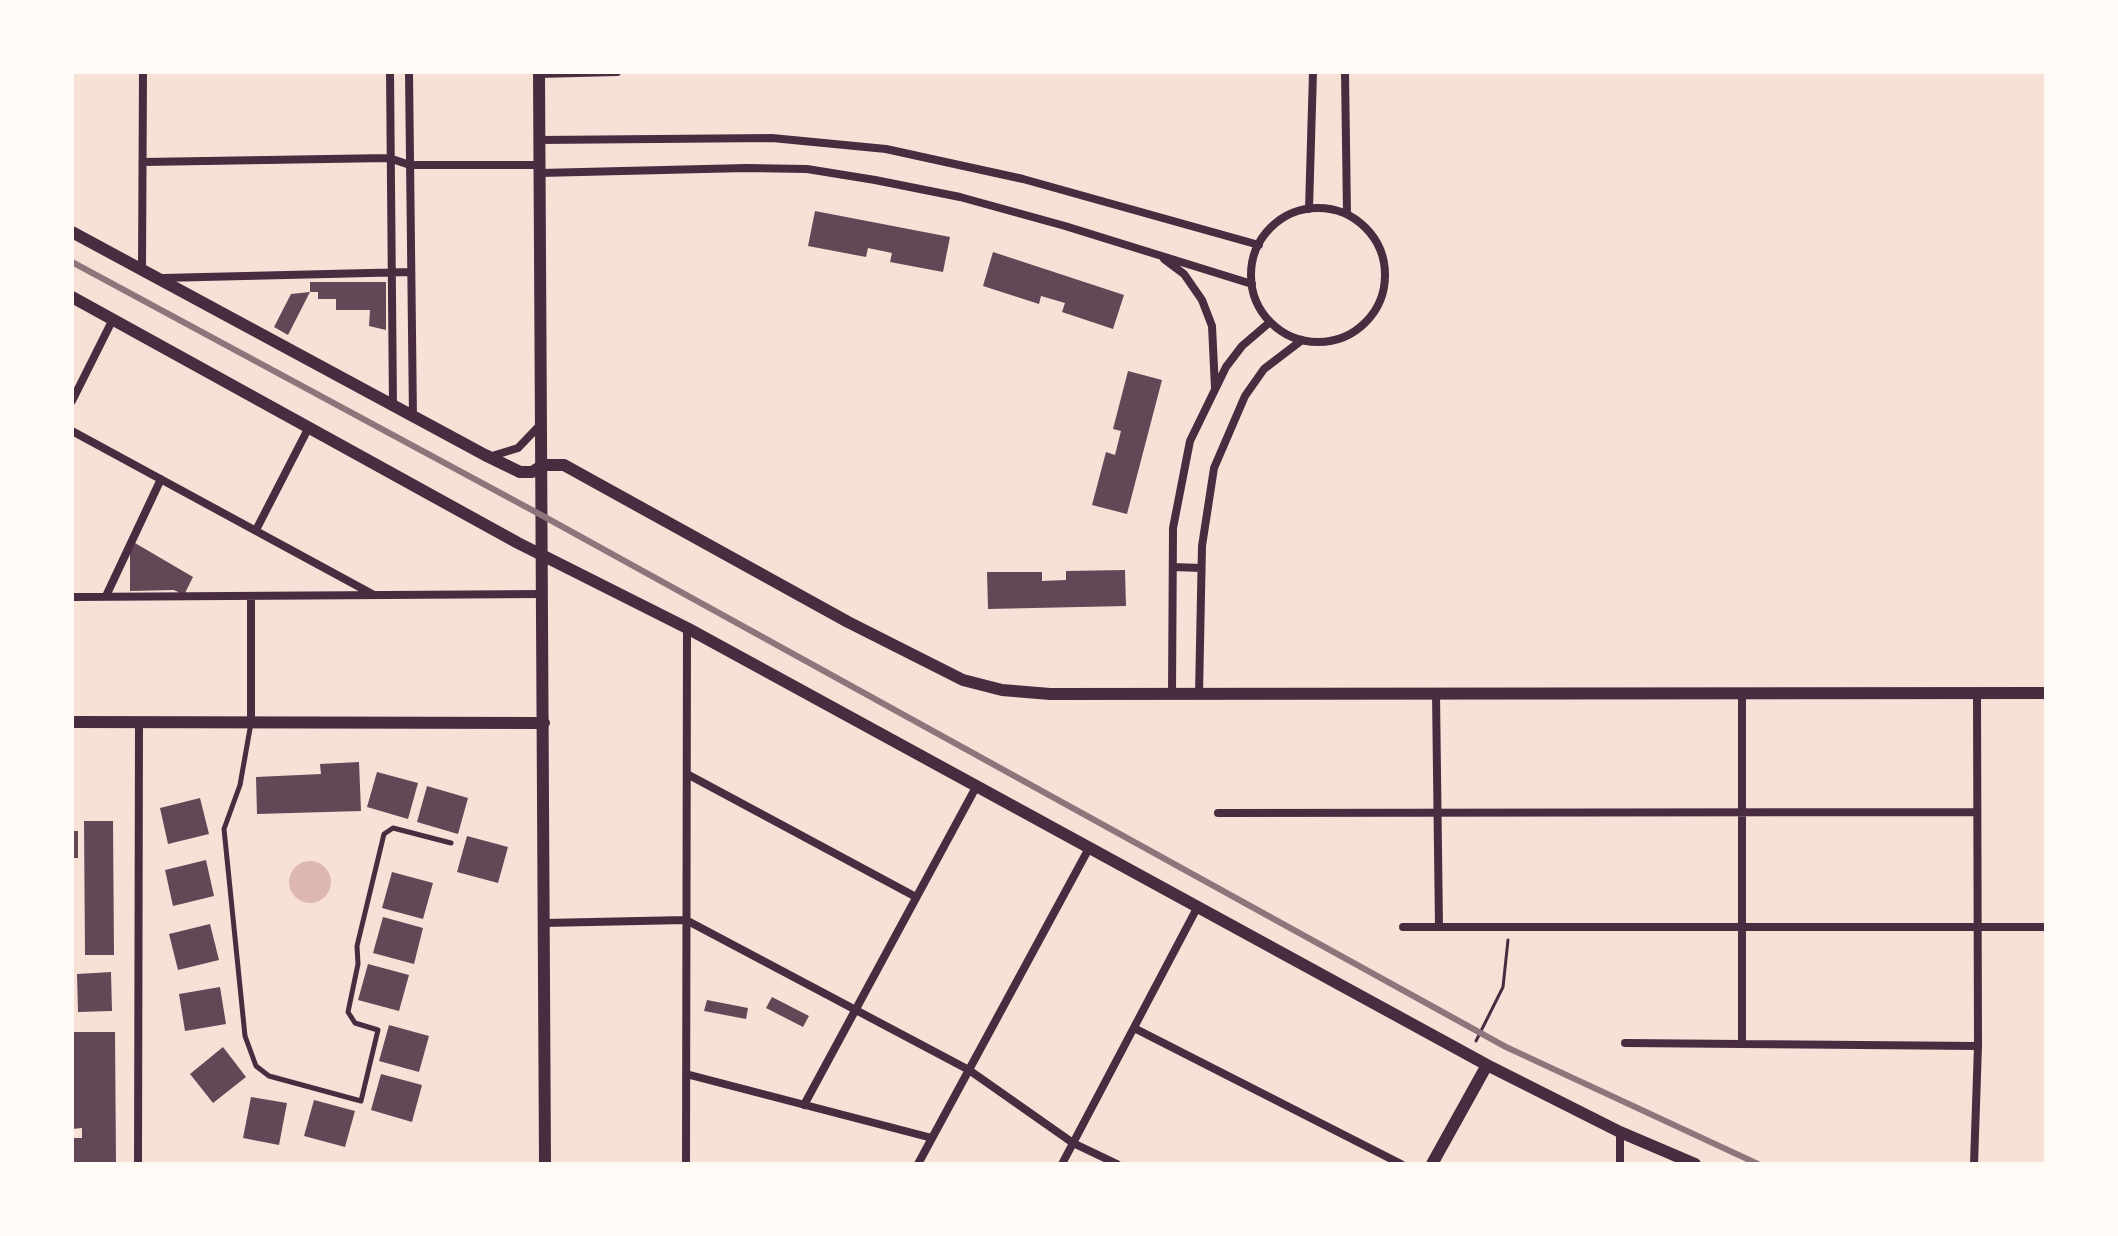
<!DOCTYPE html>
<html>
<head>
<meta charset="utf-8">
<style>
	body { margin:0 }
	#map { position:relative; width:2118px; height:1236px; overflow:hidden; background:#f7e1d7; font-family:Literata,serif }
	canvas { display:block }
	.frame { position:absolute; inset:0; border:74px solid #fffaf5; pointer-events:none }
</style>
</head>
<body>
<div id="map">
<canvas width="2118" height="1236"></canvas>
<div class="frame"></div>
</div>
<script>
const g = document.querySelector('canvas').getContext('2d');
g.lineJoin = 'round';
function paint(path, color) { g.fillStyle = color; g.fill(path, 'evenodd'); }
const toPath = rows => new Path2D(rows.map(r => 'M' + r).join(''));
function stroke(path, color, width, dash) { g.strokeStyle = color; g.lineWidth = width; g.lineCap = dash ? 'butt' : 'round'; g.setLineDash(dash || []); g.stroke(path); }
paint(toPath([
	'289 882a21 21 0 1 1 42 0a21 21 0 1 1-42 0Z'
]), '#dcb8b0');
paint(toPath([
	[815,211,950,237,943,272,890,262,892,253,868,248,866,257,808,246],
	[993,252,1124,295,1113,329,1062,312,1065,303,1041,296,1039,304,983,286],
	[310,282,386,282,386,330,369,326,370,310,336,310,336,299,318,299,318,292,310,292,288,335,274,327,291,294,310,292],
	[1128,371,1162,380,1127,514,1092,505,1106,452,1115,455,1121,431,1113,429],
	[135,543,193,577,184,595,174,590,130,591,130,552],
	[1125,570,1126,606,988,609,987,572,1042,572,1042,581,1066,580,1066,571],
	[359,762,361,811,257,814,256,777,321,774,320,764],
	[377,772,418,783,408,819,367,807],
	[427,786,468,798,458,834,417,822],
	[200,798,209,834,168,844,160,808],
	[84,821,113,821,114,955,85,955],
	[72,831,78,831,78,858,72,858],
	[467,836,508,847,498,883,457,872],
	[206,860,214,896,173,906,165,870],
	[392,872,433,883,423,919,382,908],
	[383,917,423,928,414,964,373,953],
	[210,924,219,960,178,970,169,934],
	[368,964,409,975,399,1011,358,1000],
	[111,972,112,1011,78,1012,77,974],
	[220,987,226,1024,185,1031,179,994],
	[772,997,809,1016,803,1027,766,1008],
	[707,1000,748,1008,746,1019,704,1011],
	[389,1025,429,1036,419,1072,379,1061],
	[72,1032,115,1032,116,1164,72,1162,72,1138,82,1138,82,1128,72,1129],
	[223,1047,246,1077,213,1103,190,1074],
	[381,1074,422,1085,412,1122,371,1110],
	[251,1097,287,1103,279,1145,243,1138],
	[314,1100,355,1111,345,1147,304,1136]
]), '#644757');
stroke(toPath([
	[1476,1041,1503,987,1508,940]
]), '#4a2c40', 3);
stroke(toPath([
	[251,723,240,785,224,829,245,1036,256,1066,269,1076,361,1101,378,1030,355,1023,348,1012,358,964,357,946,384,834,393,828,451,843]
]), '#4a2c40', 5);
stroke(toPath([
	[390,72,393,407],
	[409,72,413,418],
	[1345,72,1347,214],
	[539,74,617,72],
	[540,140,772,138,886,149,1023,179,1259,245],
	[143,162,389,158,410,165,540,165],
	[540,173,746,168,807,169,875,180,960,197,1065,226,1252,284],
	'1251 275a67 67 0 1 1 134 0a67 67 0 1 1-134 0Z',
	[1309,209,1313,72],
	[1164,259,1184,274,1202,300,1212,326,1215,388],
	[142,268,143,72],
	[162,278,411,272],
	[72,401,113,319],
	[72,431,374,595],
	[492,456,518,448,542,423],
	[256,530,309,427],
	[1173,567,1201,568],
	[106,596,161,479],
	[72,597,543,594],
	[1172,694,1173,528,1190,441,1226,367,1242,346,1270,322],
	[1199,694,1202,546,1214,468,1245,396,1264,369,1302,340],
	[1436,694,1439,927],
	[251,723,251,596],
	[687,774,916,897],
	[1218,813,1977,812],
	[544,923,686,920,969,1070,1073,1143,1117,1164],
	[1403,927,2046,927],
	[1134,1028,1401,1164],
	[1625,1043,1978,1046],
	[1742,1044,1742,694],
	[686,1074,932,1138],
	[804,1105,975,789],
	[1620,1132,1620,1164],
	[138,1164,139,722],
	[686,1164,687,628],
	[918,1164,1088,850],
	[1062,1164,1197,908],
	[1974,1164,1978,1046,1977,694]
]), '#4a2c40', 8);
stroke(toPath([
	[539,72,545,1164],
	[72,232,485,455,520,472,532,472,543,465,564,465,848,622,963,680,1002,690,1050,694,2046,693],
	[72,297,518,543,687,628,1487,1065,1620,1132,1695,1164],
	[72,722,544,723],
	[1432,1164,1487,1065]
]), '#4a2c40', 12);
stroke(toPath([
	[72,262,543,516,1506,1047,1758,1164]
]), '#8f747c', 6);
</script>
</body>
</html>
